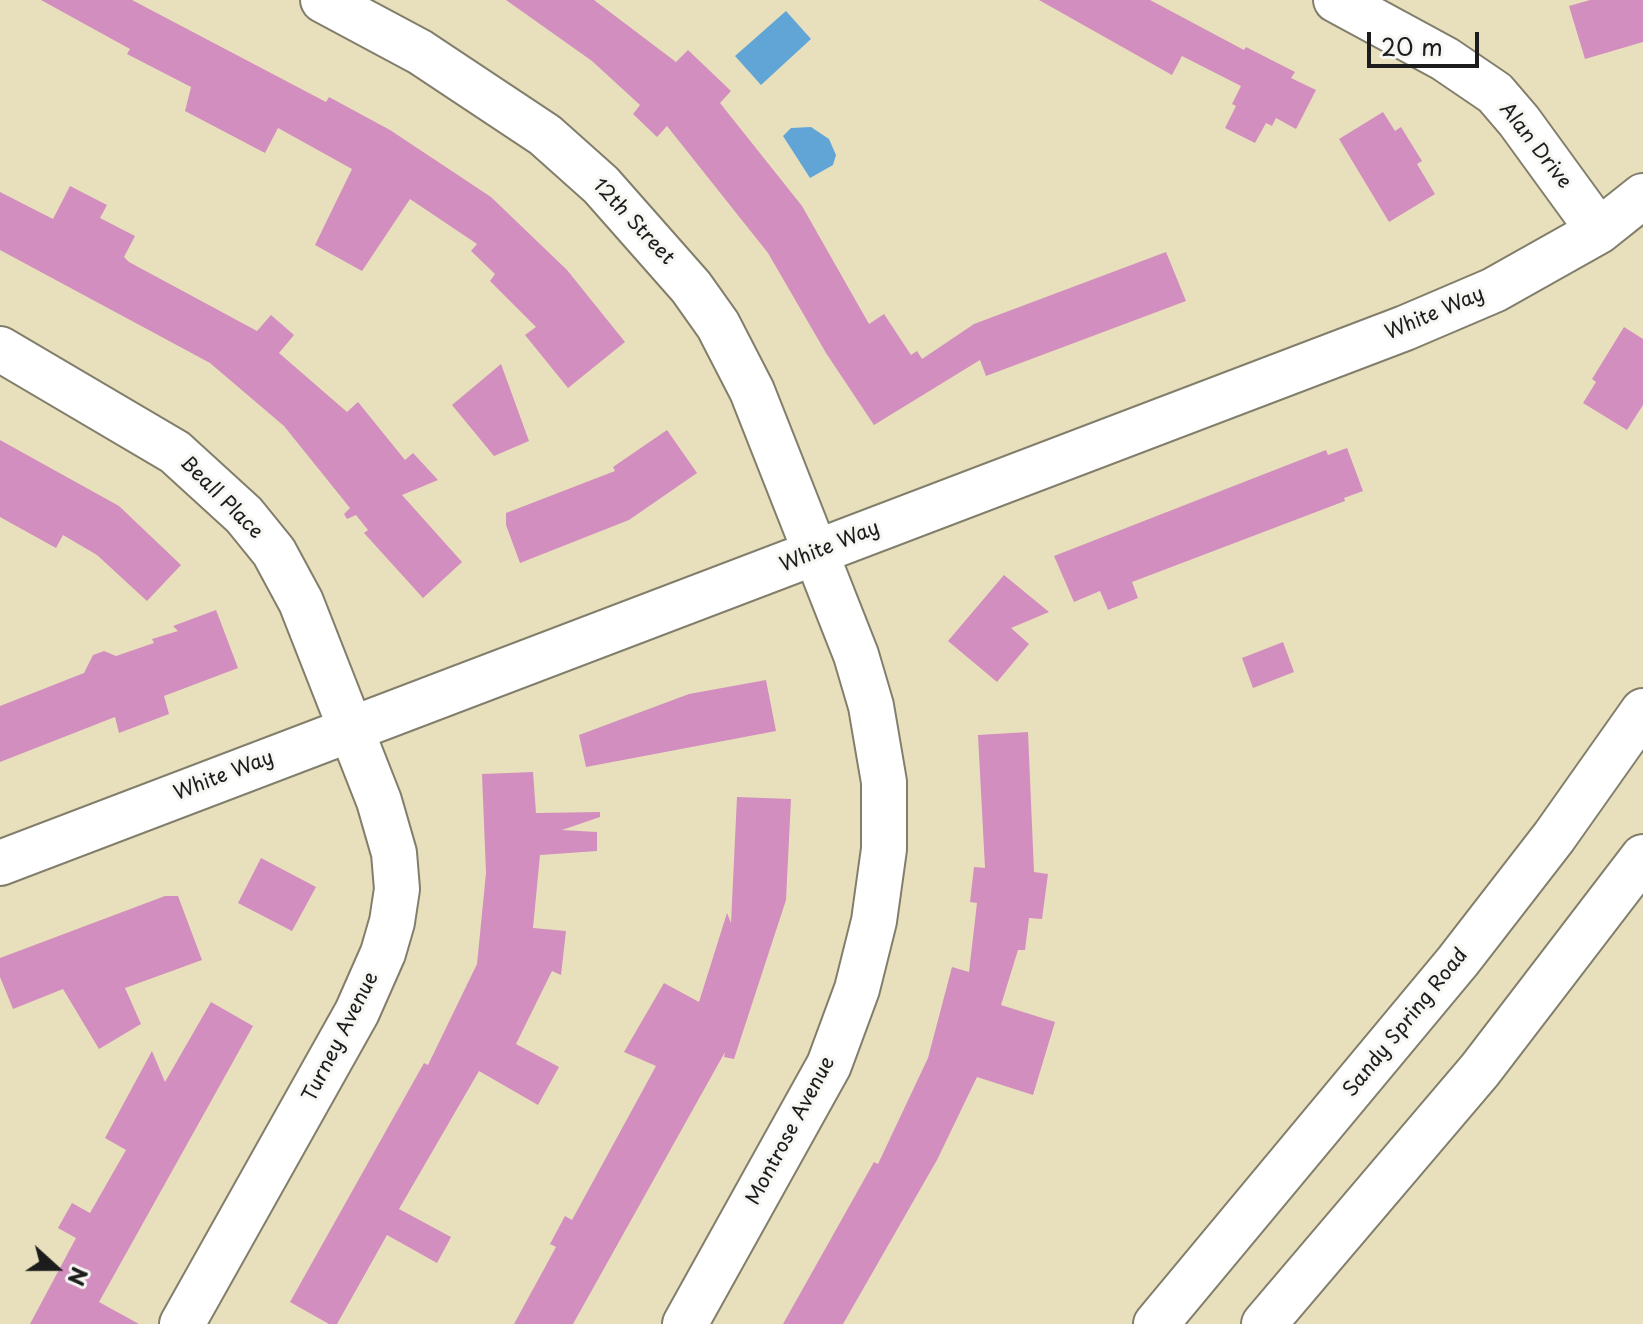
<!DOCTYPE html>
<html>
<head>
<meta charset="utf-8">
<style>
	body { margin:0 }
	#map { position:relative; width:1643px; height:1324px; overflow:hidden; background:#e8e0bc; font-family:"Playpen Sans",sans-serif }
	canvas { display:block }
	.north { position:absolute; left:16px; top:1228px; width:80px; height:80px; -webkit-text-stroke:6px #f6f6f2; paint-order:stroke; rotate:111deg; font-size:22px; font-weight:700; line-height:32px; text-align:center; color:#1c1c1c }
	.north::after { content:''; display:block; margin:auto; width:28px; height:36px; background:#1c1c1c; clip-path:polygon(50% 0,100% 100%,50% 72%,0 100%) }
	.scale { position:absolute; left:1367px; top:32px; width:112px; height:36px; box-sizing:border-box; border:4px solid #1c1c1c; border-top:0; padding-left:10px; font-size:24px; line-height:28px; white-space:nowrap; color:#1c1c1c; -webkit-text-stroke:6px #f6f6f2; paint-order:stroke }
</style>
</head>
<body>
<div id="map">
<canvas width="1643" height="1324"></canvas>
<div class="north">N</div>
<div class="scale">20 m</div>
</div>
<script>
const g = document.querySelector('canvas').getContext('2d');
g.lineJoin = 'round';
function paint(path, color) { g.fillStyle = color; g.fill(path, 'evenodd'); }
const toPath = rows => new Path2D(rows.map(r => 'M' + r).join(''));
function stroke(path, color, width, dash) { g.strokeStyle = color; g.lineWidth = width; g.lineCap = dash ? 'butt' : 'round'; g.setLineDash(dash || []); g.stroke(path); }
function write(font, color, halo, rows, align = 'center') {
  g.font = font + ' "Playpen Sans",sans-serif'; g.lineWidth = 6; g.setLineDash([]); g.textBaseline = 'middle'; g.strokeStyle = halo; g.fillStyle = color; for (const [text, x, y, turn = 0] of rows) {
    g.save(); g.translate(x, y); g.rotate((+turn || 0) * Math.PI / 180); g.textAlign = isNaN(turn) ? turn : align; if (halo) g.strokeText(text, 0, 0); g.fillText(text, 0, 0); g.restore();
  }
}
paint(toPath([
	[786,11,811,39,761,85,735,56],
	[811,127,829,139,836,155,833,165,810,178,783,136,791,128]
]), '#61a5d6');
paint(toPath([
	[41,0,132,0,326,102,329,97,390,130,491,197,567,270,625,342,568,388,525,335,536,327,490,281,495,274,471,251,477,244,410,199,362,271,315,245,352,169,278,128,265,153,185,111,191,87,127,54,130,49],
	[506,0,594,0,676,62,688,50,731,91,720,103,802,206,869,324,884,314,911,355,917,351,922,359,974,324,1166,252,1186,301,986,376,980,360,874,425,826,353,768,253,667,126,657,137,633,114,640,105,592,61],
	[1039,0,1150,0,1244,50,1246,47,1295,72,1291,78,1316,90,1296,129,1276,118,1272,126,1266,123,1255,143,1225,128,1236,106,1232,104,1241,86,1182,56,1172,75],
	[1590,0,1643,0,1643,42,1585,59,1569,6],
	[1383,112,1395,131,1401,127,1422,161,1417,164,1435,194,1389,222,1339,139],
	[70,186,107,205,100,218,135,236,124,257,129,262,257,331,271,315,294,335,279,353,347,412,358,402,405,460,413,453,438,480,402,495,462,562,423,598,364,533,368,530,356,515,347,519,344,514,350,508,284,426,210,363,0,250,0,192,53,219],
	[1624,327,1643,339,1643,405,1627,430,1583,403,1596,382,1592,379],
	[501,364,529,441,494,456,452,405],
	[667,430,697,473,629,520,520,563,506,525,506,513,615,471,613,467],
	[0,440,119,506,181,565,147,601,97,555,63,535,56,548,0,517],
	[1347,448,1363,491,1344,498,1345,501,1132,582,1138,598,1108,610,1100,591,1074,602,1054,556,1326,450,1328,455],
	[1004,575,1049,612,1011,628,1029,644,997,682,948,641],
	[216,610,238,668,164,696,169,714,119,733,115,717,0,762,0,706,84,673,93,655,104,651,116,656,154,643,152,639,178,631,173,626],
	[1283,642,1294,672,1253,688,1242,658],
	[766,680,776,731,586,767,579,735,689,694],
	[1028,732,1034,872,1048,874,1042,919,1029,918,1025,950,1018,950,1001,1005,1055,1022,1033,1095,977,1077,937,1160,843,1324,783,1324,874,1162,878,1164,928,1058,952,967,969,972,977,903,970,902,974,867,985,868,978,735],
	[533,772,536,813,600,812,600,817,562,830,597,832,597,851,540,855,533,928,566,931,561,975,552,971,516,1044,559,1067,538,1105,479,1071,399,1209,451,1237,437,1263,387,1235,337,1324,329,1324,290,1302,424,1063,428,1065,477,964,486,873,482,774],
	[737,797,791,799,786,900,734,1059,724,1057,725,1052,573,1324,514,1324,556,1247,550,1244,565,1216,572,1220,656,1066,624,1052,664,983,699,1002,727,913,731,923],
	[261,858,316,887,292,931,238,903],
	[165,896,178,896,202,960,125,988,141,1024,99,1049,63,989,13,1009,0,977,0,958],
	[211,1002,253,1026,99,1302,139,1324,30,1324,76,1238,58,1228,72,1203,90,1213,126,1150,105,1138,152,1051,165,1082]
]), '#d28ebe');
const minor = toPath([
	[323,0,420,52,545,135,601,185,691,287,718,325,752,391,856,655,871,706,884,782,884,849,874,921,857,989,829,1065,685,1324],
	[1336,0,1445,59,1495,93,1519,121,1599,231],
	[0,349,175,452,244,515,274,552,301,602,379,801,394,853,397,889,392,922,383,953,357,1012,182,1324],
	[0,863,1405,328,1494,290,1599,231,1643,196]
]);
const major = toPath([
	[1156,1324,1458,961,1554,837,1643,711],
	[1264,1324,1480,1070,1643,857]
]);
stroke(minor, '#827e6c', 48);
stroke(major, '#827e6c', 48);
stroke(minor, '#fff', 44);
stroke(major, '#fff', 44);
write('20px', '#1c1c1c', '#f6f6f2', [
	["Alan Drive",1535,146,52],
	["12th Street",633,222,47],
	["White Way",1435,314,-23],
	["Beall Place",221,498,45],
	["White Way",830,547,-22],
	["White Way",224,776,-21],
	["Sandy Spring Road",1406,1023,-51],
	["Turney Avenue",341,1037,-63],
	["Montrose Avenue",791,1131,-62]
]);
</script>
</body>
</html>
